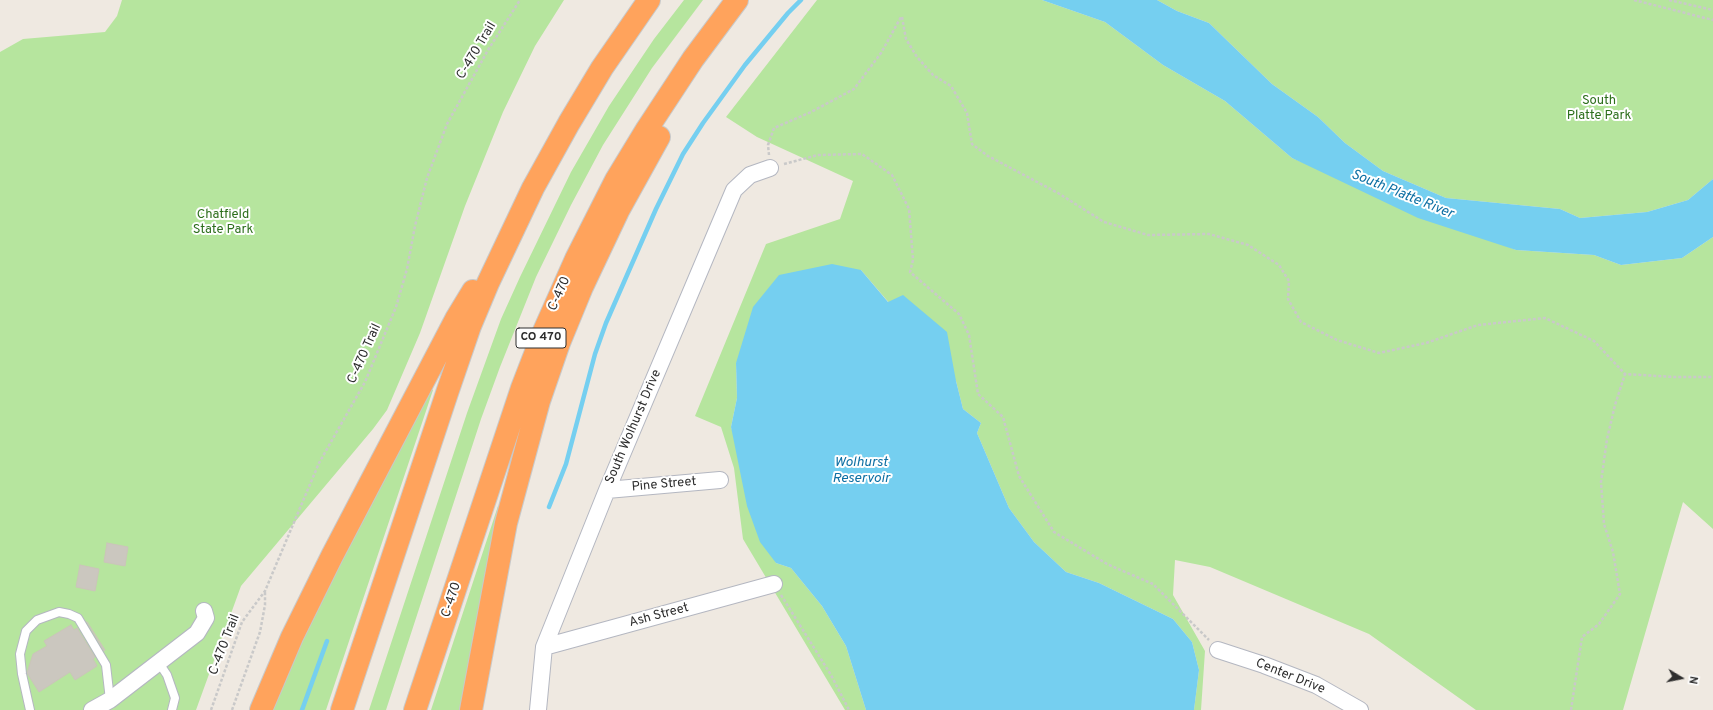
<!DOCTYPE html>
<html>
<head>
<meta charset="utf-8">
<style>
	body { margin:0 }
	#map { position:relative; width:1713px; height:710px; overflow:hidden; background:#efe9e1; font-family:Overpass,sans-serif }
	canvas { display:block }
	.north { position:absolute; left:1661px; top:658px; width:40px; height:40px; -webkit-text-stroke:3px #fff; paint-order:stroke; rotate:100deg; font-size:11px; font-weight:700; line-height:16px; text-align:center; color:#2e2e2e }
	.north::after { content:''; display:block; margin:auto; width:14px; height:18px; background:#2e2e2e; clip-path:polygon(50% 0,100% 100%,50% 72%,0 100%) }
</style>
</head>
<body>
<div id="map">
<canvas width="1713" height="710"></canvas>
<div class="north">N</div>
</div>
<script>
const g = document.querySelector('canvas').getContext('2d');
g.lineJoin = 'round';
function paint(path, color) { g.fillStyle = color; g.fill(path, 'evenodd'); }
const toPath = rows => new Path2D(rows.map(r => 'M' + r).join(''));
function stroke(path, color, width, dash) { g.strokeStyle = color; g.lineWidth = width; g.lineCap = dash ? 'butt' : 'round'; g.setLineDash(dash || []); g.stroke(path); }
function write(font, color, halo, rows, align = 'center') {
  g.font = font + ' Overpass,sans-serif'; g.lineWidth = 4; g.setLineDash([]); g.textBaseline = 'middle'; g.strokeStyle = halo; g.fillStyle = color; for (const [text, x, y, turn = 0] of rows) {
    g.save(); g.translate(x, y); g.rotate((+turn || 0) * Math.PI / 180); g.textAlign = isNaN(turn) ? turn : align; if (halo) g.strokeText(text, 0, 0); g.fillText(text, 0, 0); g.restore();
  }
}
paint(toPath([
	[122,0,564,0,535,46,503,112,465,206,420,333,387,410,373,429,241,586,196,710,0,710,0,52,23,39,105,32,117,16],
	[684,0,703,0,652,68,603,145,571,205,536,277,500,367,481,419,386,710,369,710,467,413,501,319,520,277,571,172,609,106,654,39],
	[817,0,1042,0,1105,22,1163,65,1225,101,1292,158,1516,250,1594,255,1621,265,1682,258,1713,237,1713,529,1683,502,1623,710,1476,710,1369,634,1210,567,1175,560,1173,595,1205,651,1201,710,1194,710,1199,670,1192,642,1173,619,1099,583,1066,572,1034,542,1009,508,977,433,981,423,963,409,956,381,861,270,736,363,737,398,731,427,776,563,791,568,822,606,846,646,866,710,845,710,743,539,734,468,721,427,695,416,766,244,840,219,853,181,757,137,726,117],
	[1157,0,1713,0,1713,179,1688,200,1647,212,1580,218,1560,209,1446,198,1383,171,1345,143,1318,117,1272,84,1209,23,1177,11],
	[429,388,433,390,326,710,272,710,311,620],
	[498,506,501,507,461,710,431,710]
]), '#b6e59e');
paint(toPath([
	[1042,0,1157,0,1177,11,1209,23,1272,84,1318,117,1345,143,1383,171,1446,198,1560,209,1580,218,1647,212,1688,200,1713,179,1713,237,1682,258,1621,265,1594,255,1516,250,1418,218,1292,158,1225,101,1163,65,1105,22],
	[832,264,861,270,888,302,903,295,947,332,956,381,963,409,981,423,977,433,1009,508,1034,542,1066,572,1099,583,1173,619,1192,642,1199,670,1194,710,866,710,846,646,822,606,791,568,776,563,760,542,747,506,731,427,737,398,736,363,753,307,779,275]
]), '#75cff0');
stroke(toPath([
	[549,507,566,464,595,354,606,323,656,209,683,154,703,123,745,65,788,13,801,0],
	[302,710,327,641]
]), '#75cff0', 4.5);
const building = toPath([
	[107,543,128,547,125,566,104,562,107,543],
	[80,565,99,569,95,591,76,587,80,565],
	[87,622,105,650,104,651,87,622],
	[71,625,74,630,77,628,95,657,93,659,97,666,75,680,70,672,39,692,27,673,33,654,47,646,44,641,71,625]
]);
paint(building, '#cbc7bf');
stroke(building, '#cbc5ba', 1);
const lane = toPath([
	[159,663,167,675,175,698,172,710],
	[30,710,22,674,20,654,26,631,37,620,59,612,69,614,78,618,106,665,110,700]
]);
const street = toPath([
	[607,490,720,480],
	[544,647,774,584],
	[1218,650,1264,665,1316,685,1360,710],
	[92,710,110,700,197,633,206,618,204,611],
	[538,710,544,647,607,490,734,190,750,175,770,168]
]);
const highway = toPath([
	[261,710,292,637,332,556,456,319,473,291],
	[342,710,447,393,470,326,488,283,533,188,569,123,602,68,649,0],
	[415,710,522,388,544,331,576,259,616,180,647,129,693,59,737,0],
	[471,710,506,523,539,401,559,343,582,287,618,211,659,137]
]);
stroke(lane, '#b4b7c1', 10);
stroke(street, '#b4b7c1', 18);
stroke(highway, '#c9c9c9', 24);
stroke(toPath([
	[1634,0,1713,20],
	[1669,0,1713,10],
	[902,17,906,39,917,57,933,75,951,86,967,113,972,144,988,156,1058,193,1104,222,1148,235,1209,234,1248,245,1279,265,1289,281,1288,299,1301,322,1337,340,1379,353,1426,343,1478,325,1545,318,1594,341,1625,374,1674,377,1713,377],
	[769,155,768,145,774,128,811,112,854,89,881,53,901,17],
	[784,164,818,155,862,154,892,175,909,209,913,260,910,272,959,314,969,335,978,394,1003,417,1019,476,1054,532,1107,564,1153,584,1209,640],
	[781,595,831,675,849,710],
	[211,710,242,622,265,591,319,463,365,382,396,307,407,269,415,226,427,178,447,124,488,50,520,0],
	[232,710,260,632,265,605,265,592],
	[1571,710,1582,637,1599,624,1620,594,1613,552,1604,524,1601,482,1607,439,1615,405,1625,374]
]), '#c9c9c9', 2.5, [3, 2]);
stroke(lane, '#fff', 8);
stroke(street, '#fff', 16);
stroke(highway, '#ffa35c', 22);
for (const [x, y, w] of [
	[541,338,50]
]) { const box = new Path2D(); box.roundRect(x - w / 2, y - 10, w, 20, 3); g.fillStyle = '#fff'; g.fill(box); stroke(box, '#2e2e2e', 1); }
write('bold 12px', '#2e2e2e', null, [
	["CO 470",541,338]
]);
write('13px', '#2e2e2e', '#fff', [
	["C-470 Trail",477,51,-59],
	["C-470",560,294,-66],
	["C-470 Trail",365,354,-66],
	["South Wolhurst Drive",634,427,-67],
	["Pine Street",664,485,-5],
	["C-470",452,600,-72],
	["Ash Street",659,616,-15],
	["C-470 Trail",225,645,-69],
	["Center Drive",1290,677,22]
]);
write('13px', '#2c6e1b', '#fff', [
	["South",1599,101],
	["Platte Park",1599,116],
	["Chatfield",223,215],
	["State Park",223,230]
]);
write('italic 14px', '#0d6fa3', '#fff', [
	["South Platte River",1402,195,22],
	["Wolhurst",861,463],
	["Reservoir",861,479]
]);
</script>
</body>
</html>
